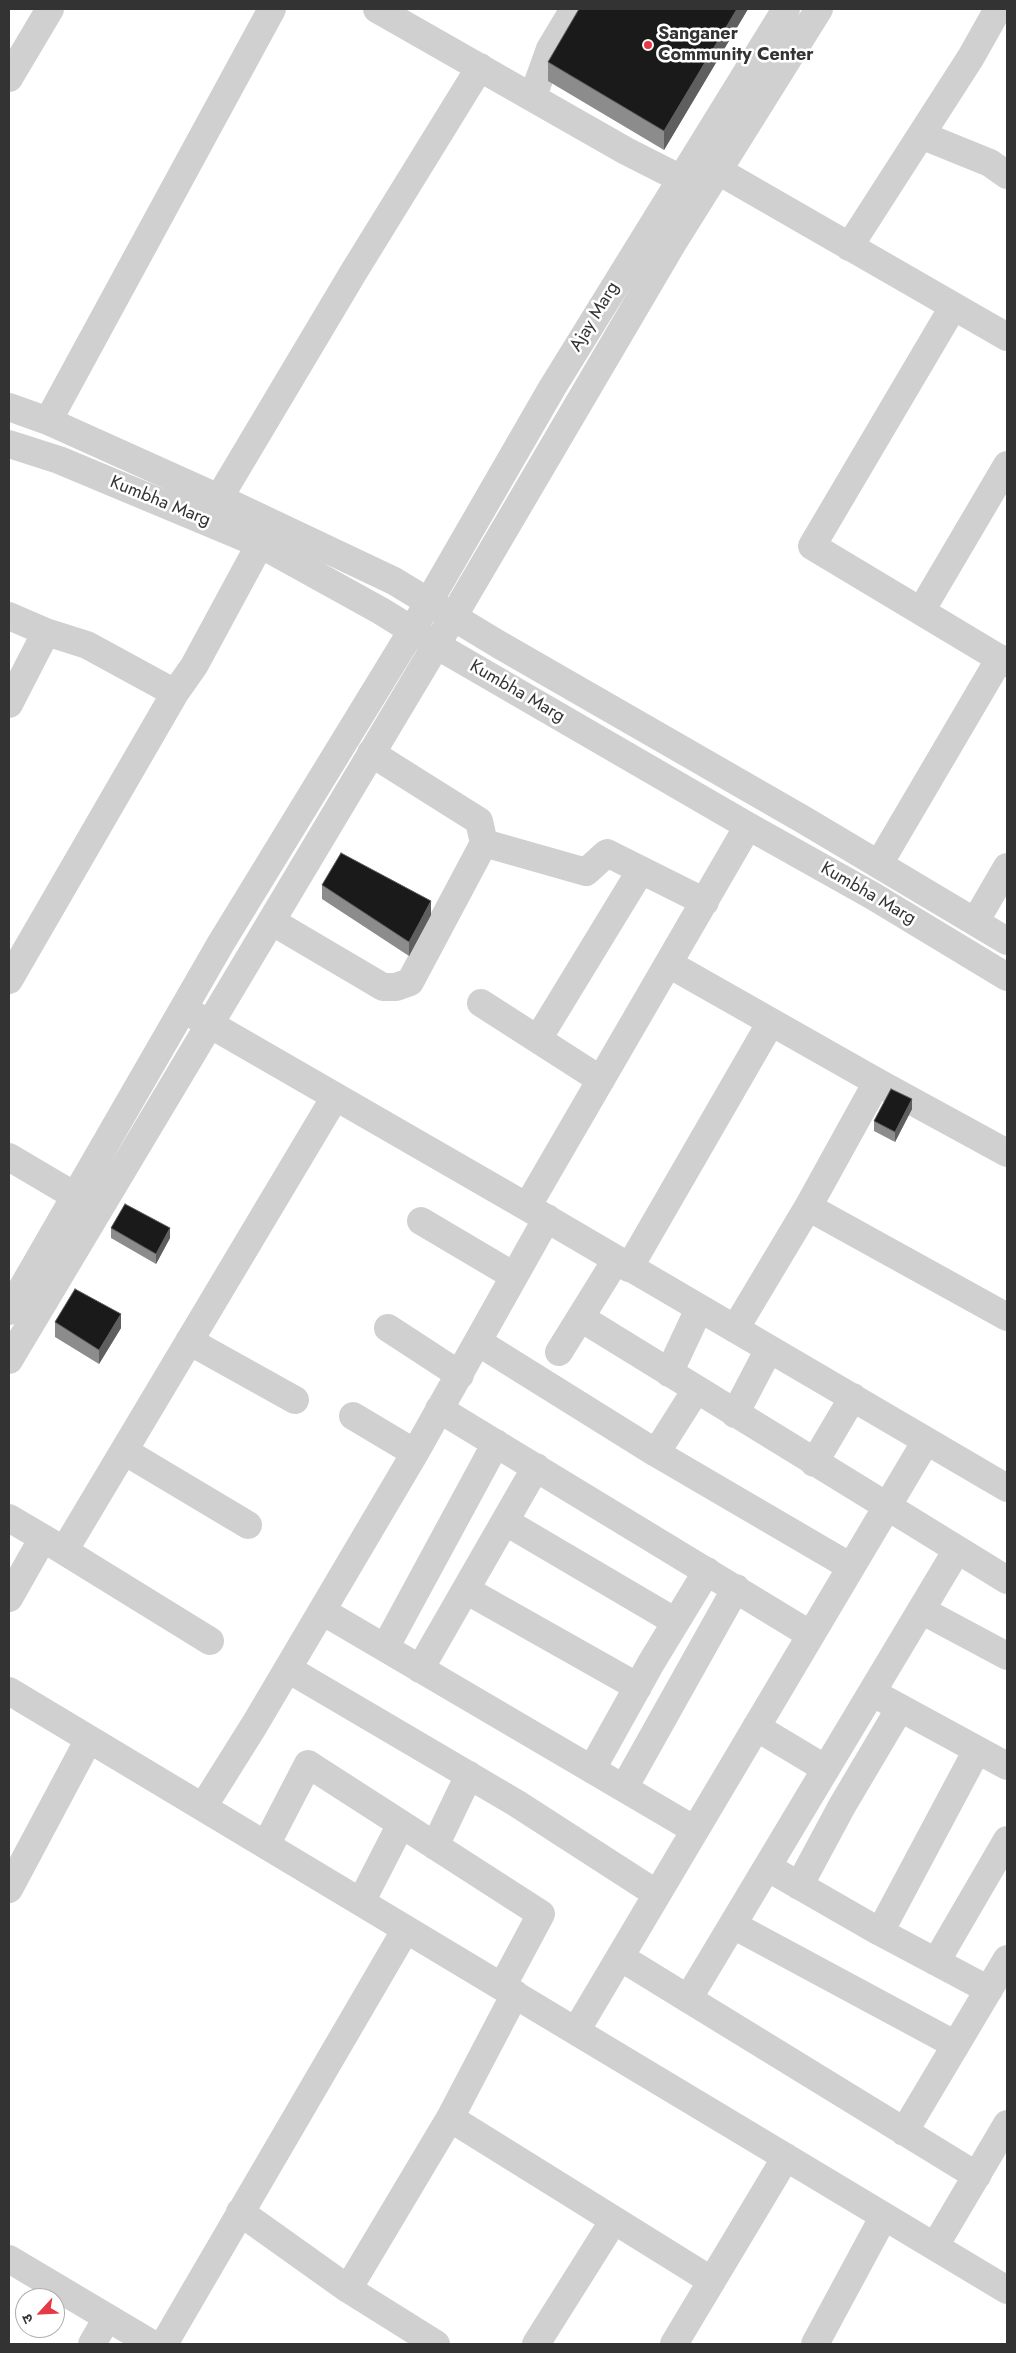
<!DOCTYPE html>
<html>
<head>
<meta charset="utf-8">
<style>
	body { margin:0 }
	#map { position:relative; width:1016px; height:2353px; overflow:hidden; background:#fff; font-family:Jost,"Noto Sans Devanagari",sans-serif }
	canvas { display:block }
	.frame { position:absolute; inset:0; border:10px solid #333; pointer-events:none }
	.north { position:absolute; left:15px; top:2288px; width:50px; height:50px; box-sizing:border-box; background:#fff; border:1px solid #adadad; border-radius:50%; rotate:245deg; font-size:14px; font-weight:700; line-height:20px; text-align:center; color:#333 }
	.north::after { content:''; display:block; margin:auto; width:18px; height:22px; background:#e63946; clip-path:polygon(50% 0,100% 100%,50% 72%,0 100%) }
</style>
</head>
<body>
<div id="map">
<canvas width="1016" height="2353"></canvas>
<div class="frame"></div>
<div class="north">उ</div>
</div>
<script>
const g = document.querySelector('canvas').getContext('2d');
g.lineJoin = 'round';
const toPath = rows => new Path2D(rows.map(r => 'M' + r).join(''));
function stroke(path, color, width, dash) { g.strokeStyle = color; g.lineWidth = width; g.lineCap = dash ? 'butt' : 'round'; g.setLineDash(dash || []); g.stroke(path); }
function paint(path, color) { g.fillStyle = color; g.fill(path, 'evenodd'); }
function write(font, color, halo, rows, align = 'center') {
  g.font = font + ' Jost,sans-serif'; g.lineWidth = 5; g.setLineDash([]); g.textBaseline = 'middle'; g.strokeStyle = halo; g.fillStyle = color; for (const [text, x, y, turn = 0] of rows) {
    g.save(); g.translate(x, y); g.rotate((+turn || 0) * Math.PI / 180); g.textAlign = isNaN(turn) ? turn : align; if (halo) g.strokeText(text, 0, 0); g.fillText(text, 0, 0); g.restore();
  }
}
stroke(toPath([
	[377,9,626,151,697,187],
	[9,78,50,9],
	[533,96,550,49,574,9],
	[921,135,990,163,1007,175],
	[703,162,1007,337],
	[849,247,971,57,998,9],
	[953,307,812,546,1007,663],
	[9,407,48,421,219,498,394,581,498,644,804,820,1007,941],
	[48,421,272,9],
	[9,444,59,460,260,544,381,611,436,645,748,826,873,896,1007,977],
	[219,498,353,273,480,67],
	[921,611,1007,465],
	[9,616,46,632],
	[9,704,46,632,87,645,175,693,194,666,260,544],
	[484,843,586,872,607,853,705,902],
	[879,864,1000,658],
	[271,921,383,987,396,987,410,982,484,843,479,821,371,753],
	[975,922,1007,867],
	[669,964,877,1082,1007,1153],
	[9,980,175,693],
	[481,1003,601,1080],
	[194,1015,527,1207,1007,1488],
	[538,1039,641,870],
	[9,1157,75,1196],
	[527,1207,748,826],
	[808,1207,1007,1317],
	[421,1221,514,1276],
	[629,1268,771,1022],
	[9,1311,221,943,413,629,552,388,786,9],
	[581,1318,1007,1580],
	[388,1328,460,1375],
	[735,1329,808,1207,877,1082],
	[189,1341,295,1400],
	[478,1342,656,1453,851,1567],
	[559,1352,616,1260],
	[9,1360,453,617,674,241,819,9],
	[669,1373,699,1309],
	[439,1409,811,1635],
	[735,1414,769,1349],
	[353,1416,415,1453],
	[124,1451,248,1525],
	[656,1453,696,1390],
	[814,1463,853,1397],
	[9,1518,43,1538,9,1598],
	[506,1522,676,1622],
	[43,1538,210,1641],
	[64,1551,335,1097],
	[466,1590,638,1687],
	[921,1610,1007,1656],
	[322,1611,695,1830],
	[385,1648,496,1443],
	[288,1669,516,1803,657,1894],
	[420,1669,536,1467],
	[9,1691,1007,2290],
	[884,1699,1007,1766],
	[756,1727,826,1769],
	[592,1769,651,1663,707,1571],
	[624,1788,736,1588],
	[203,1807,255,1724,415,1453,547,1218],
	[266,1845,308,1764,541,1914,502,1987],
	[435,1846,469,1775],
	[767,1867,880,1932,989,1990],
	[799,1886,842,1806,900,1708],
	[9,1889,89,1739],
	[361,1902,401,1824],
	[733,1925,956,2045],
	[880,1932,977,1750],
	[620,1957,977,2176],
	[936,1962,1007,1840],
	[688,1999,957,1550],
	[576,2031,926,1441],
	[450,2118,712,2281],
	[904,2132,1007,1959],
	[240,2212,348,2289,436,2344],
	[935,2246,1007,2124],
	[9,2259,152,2344],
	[348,2289,450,2118,515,1994],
	[92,2344,107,2318],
	[164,2344,406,1929],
	[536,2344,614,2220],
	[674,2344,786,2157],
	[815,2344,884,2216]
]), '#d0d0d0', 28);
paint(toPath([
	[579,9,748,9,664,150,548,81,548,62],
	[322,885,431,915,409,956,322,899],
	[912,1109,895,1142,874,1131,874,1121],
	[111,1228,170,1238,156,1264,111,1238],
	[55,1322,121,1328,99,1364,55,1337]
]), '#8c8c8c');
paint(toPath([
	[737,9,748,9,664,150,664,131],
	[431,901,431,915,409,956,409,942],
	[912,1099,912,1109,895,1142,895,1132],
	[170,1228,170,1238,156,1264,156,1254],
	[121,1314,121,1328,99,1364,99,1350]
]), '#5f5f5f');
const building = toPath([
	[579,9,737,9,664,131,548,62,579,9],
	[341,853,431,901,409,942,322,885,341,853],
	[891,1089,912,1099,895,1132,874,1121,891,1089],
	[125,1204,170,1228,156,1254,111,1228,125,1204],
	[75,1289,121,1314,99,1350,55,1322,75,1289]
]);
paint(building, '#1a1a1a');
stroke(building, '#5f5f5f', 1);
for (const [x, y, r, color] of [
	[648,45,5,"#e63946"]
]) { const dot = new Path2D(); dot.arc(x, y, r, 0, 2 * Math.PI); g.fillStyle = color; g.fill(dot); stroke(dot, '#fff', 2); }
write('bold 18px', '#333', '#fff', [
	["Sanganer",658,35],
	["Community Center",658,56]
], 'left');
write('18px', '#333', '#fff', [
	["Ajay Marg",595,317,-59],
	["Kumbha Marg",160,502,22],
	["Kumbha Marg",517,692,30],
	["Kumbha Marg",868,894,30]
]);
</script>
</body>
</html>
